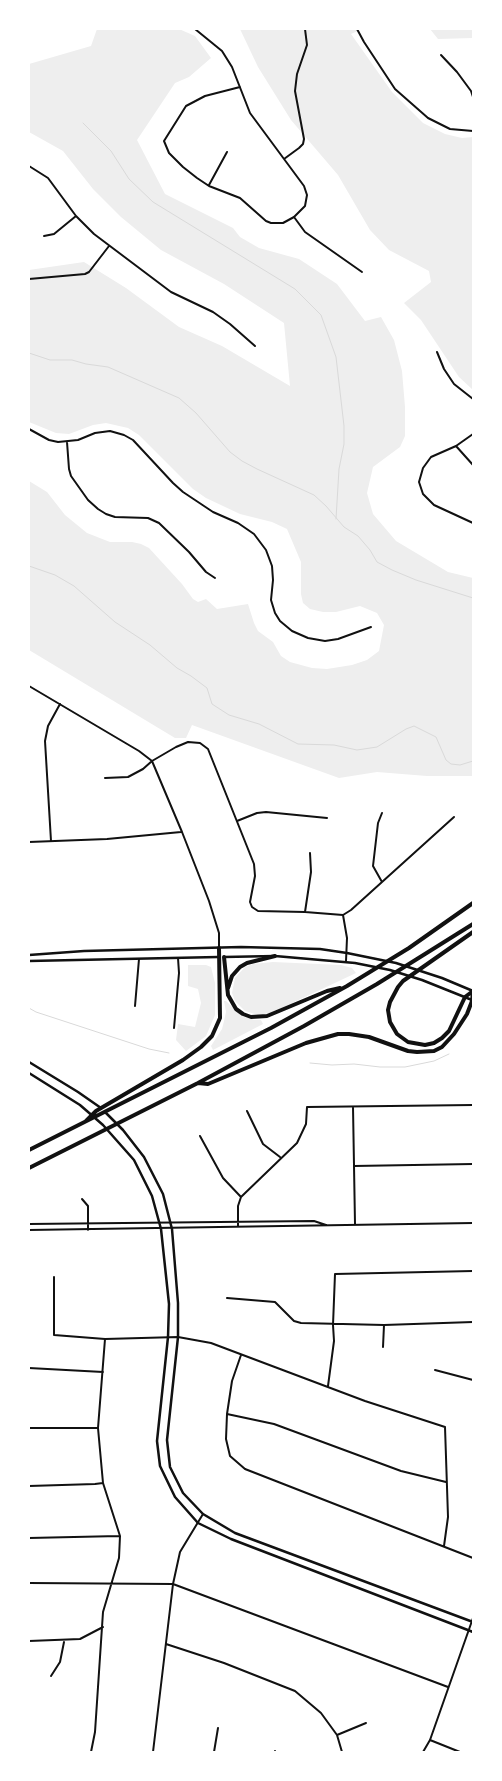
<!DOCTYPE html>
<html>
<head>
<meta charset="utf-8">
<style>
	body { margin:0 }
	#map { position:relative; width:502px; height:1781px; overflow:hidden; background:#fff; font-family:"Crimson Pro",serif }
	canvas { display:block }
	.frame { position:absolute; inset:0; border:30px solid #fff; pointer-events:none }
</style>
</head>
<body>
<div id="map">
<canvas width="502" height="1781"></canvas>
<div class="frame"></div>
</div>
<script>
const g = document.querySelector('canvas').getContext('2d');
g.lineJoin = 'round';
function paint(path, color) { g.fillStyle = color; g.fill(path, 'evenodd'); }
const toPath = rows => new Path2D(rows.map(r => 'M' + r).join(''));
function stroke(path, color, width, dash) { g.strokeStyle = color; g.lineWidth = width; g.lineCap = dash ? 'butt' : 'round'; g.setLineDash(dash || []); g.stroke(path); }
paint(toPath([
	[97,29,179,29,195,36,211,58,189,77,175,83,137,140,165,194,233,228,240,237,259,248,299,259,337,284,365,321,381,317,394,340,402,371,405,407,405,436,400,447,373,467,367,493,373,514,396,541,448,572,473,578,473,776,427,776,377,772,339,778,192,725,186,738,175,738,29,650,29,481,47,492,65,515,87,533,110,542,132,542,141,544,149,548,182,584,193,599,198,602,206,599,217,609,248,604,254,623,258,631,273,642,281,656,290,662,312,668,327,669,352,665,367,660,379,651,384,625,377,613,360,606,336,612,323,612,310,609,303,603,301,594,301,562,287,529,272,522,240,514,206,498,193,489,139,435,128,428,106,423,93,425,69,434,56,433,29,422,29,270,84,262,126,288,179,327,222,346,290,386,284,323,224,284,161,250,121,217,93,189,63,151,29,132,29,64,91,46],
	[240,29,362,29,351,34,392,92,423,123,445,134,462,138,473,137,473,390,459,377,421,320,404,303,431,282,429,271,389,250,370,230,338,175,291,120,258,67],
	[430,29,473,29,473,38,438,39],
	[273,962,341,965,352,968,356,973,271,1013,258,1015,245,1011,235,1001,232,993,235,978,245,967,253,964],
	[188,965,206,965,211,967,215,983,215,1015,206,1036,186,1051,176,1040,178,1024,195,1027,201,1003,198,989,188,986],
	[224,1001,226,1001,242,1016,254,1020,261,1020,263,1024,213,1050,211,1046,222,1029,224,1021,226,1012]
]), '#eee');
stroke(toPath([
	[83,123,111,151,129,179,153,202,295,289,321,315,336,357,344,426,344,444,339,469,336,519],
	[29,353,50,360,72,360,86,364,108,367,179,398,196,413,230,452,242,461,257,469,314,495,326,506,344,527,358,536,370,550,377,562,392,570,416,580,473,598],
	[29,566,55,575,74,586,115,622,150,645,177,668,191,676,207,688,212,704,229,715,259,724,298,744,334,745,357,750,377,747,406,729,414,726,436,737,446,760,451,764,460,765,473,761],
	[29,1008,36,1012,149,1049,169,1053],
	[310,1063,332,1065,354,1064,380,1067,405,1067,434,1061,449,1054]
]), '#d9d9d9', 1);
stroke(toPath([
	[195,29,222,51,232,67,250,113,304,186,307,195,305,206,294,217,283,223,271,223,266,221,240,198,209,186,197,178,183,167,169,153,164,141,186,106,205,96,240,87],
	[357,29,364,42,395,89,428,118,450,129,473,131],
	[441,55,457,72,471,91,473,97],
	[284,159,299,148,303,144,304,139,295,91,297,74,307,45,305,29],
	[29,166,48,178,76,216,94,234,171,292,213,312,230,324,255,346],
	[209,185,227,152],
	[294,217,305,232,362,272],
	[44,236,54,234,76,216],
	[29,279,85,274,89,272,109,246],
	[437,352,444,369,454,384,473,399],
	[29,429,49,440,58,442,78,440,95,433,110,431,124,435,133,440,173,483,183,492,213,512,238,523,254,534,266,550,272,566,273,580,271,600,275,613,280,621,292,631,308,638,325,641,338,639,371,627],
	[473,434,456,446,431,457,423,468,419,482,423,494,434,505,473,523],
	[67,442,69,469,71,476,88,500,98,509,106,514,115,517,148,518,159,523,189,552,206,572,215,578],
	[456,446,473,465],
	[29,686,139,751,152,761,182,832,209,901,219,933,219,947],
	[105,778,128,777,143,769,152,761,176,747,188,742,200,743,208,749,254,864,255,876,250,902,252,907,258,911,305,912,343,915,351,910,454,817],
	[382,813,378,823,373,866,382,882],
	[237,821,257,813,266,812,327,818],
	[51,841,45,741,48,726,60,704],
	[29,842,107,839,181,832],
	[305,912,311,872,310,853],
	[343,915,347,938,346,961],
	[135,1006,139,959],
	[174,1028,179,973,178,958],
	[353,1107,355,1224],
	[247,1111,263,1144,280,1157],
	[200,1136,223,1178,241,1197],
	[354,1166,473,1164],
	[82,1199,88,1206,88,1230],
	[29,1224,314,1221,326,1225],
	[238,1226,238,1206,241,1197,297,1143,306,1124,307,1107,473,1105],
	[29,1230,473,1223],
	[54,1277,54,1335,105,1339,178,1337,211,1343,365,1401,445,1427,448,1517,444,1546],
	[227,1298,275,1302,294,1321,301,1323,384,1325,473,1322],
	[383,1347,384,1325],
	[241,1355,232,1381,227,1414,226,1439,230,1456,245,1469,473,1558],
	[29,1368,103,1372],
	[435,1370,473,1380],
	[328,1386,334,1341,333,1325,335,1274,473,1271],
	[227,1414,274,1424,401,1471,446,1482],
	[29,1428,98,1428],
	[29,1486,95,1484,103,1483],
	[29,1538,119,1536],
	[29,1583,173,1584,448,1687],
	[29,1641,80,1639,103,1627],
	[166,1644,224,1663,295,1691,321,1713,337,1735,342,1752],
	[51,1676,60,1662,64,1642],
	[337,1735,366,1723],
	[430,1740,460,1752],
	[91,1752,95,1732,103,1612,119,1558,120,1536,103,1483,98,1428,105,1339],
	[153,1752,173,1584,180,1552,203,1514],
	[214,1752,218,1728],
	[275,1752,275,1751],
	[423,1752,430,1740,473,1618]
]), '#111', 2);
stroke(toPath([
	[29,955,84,951,241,947,320,949,347,953,396,963,442,978,473,991],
	[224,957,275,956,355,963,390,970,422,980,472,1000],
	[29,961,218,957],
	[29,1062,78,1092,101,1108],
	[29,1073,80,1105,103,1125,134,1160,152,1196,161,1229,169,1304,168,1337,157,1441,160,1466,175,1497,198,1523,231,1539,473,1632],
	[105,1112,123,1130,144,1157,163,1194,172,1229,178,1303,178,1337,167,1440,170,1467,183,1493,203,1514,235,1533,473,1622]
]), '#111', 2.5);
stroke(toPath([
	[224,957,228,995,236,1009,243,1014,251,1017,267,1016,327,991,340,988],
	[228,988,232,976,240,967,247,963,275,956],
	[473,991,465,997,449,1031,442,1038,434,1043,425,1045,408,1042,397,1034,390,1022,388,1010,390,1002,398,987,403,981,473,932],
	[198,1083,208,1084,306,1043,338,1034,349,1034,369,1037,408,1051,417,1052,434,1051,442,1047,454,1034,467,1014,472,1001,473,991],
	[86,1121,96,1111,183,1060,201,1047,212,1036,220,1018,219,948],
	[29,1150,271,1028,347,986,409,948,473,903],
	[29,1168,198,1083,304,1026,377,984,473,924]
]), '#111', 4);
</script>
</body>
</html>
